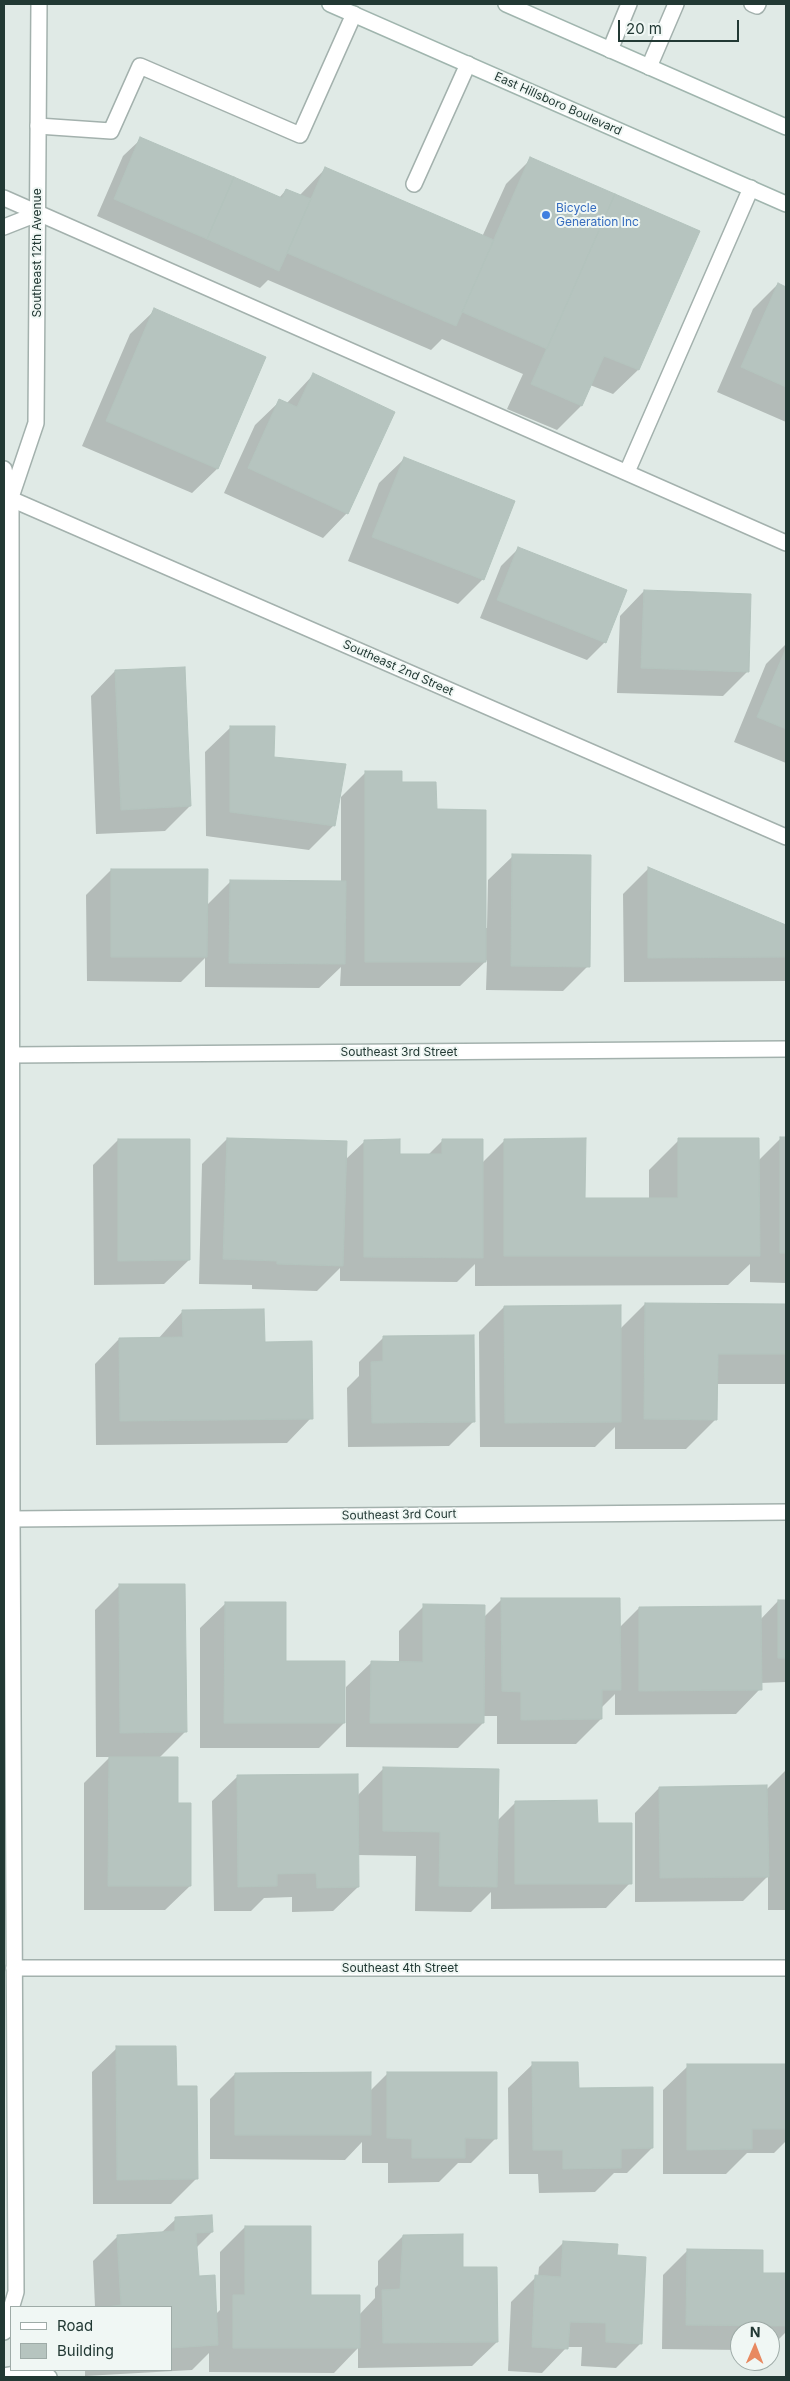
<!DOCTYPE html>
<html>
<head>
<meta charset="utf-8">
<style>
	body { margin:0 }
	#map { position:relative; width:790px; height:2381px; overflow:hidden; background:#e0eae6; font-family:Inter,sans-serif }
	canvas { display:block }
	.frame { position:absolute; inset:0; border:5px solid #223934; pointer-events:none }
	.legend { position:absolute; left:10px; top:2306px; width:162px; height:65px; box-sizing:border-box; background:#f0f7f4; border:1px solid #9eaba7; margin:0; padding:6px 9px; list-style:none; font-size:15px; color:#223934 }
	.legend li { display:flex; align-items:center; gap:10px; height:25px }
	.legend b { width:25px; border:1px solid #9eaba7 }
	.north { position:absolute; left:730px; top:2321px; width:50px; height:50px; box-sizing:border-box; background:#f0f7f4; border:1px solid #9eaba7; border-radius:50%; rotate:1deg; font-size:14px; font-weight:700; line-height:20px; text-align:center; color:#223934 }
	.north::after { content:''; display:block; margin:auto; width:18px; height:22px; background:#e88960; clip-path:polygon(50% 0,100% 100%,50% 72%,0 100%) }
	.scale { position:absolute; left:618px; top:20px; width:121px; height:22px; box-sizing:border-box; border:2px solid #223934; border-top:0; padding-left:6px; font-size:15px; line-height:18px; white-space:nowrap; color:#223934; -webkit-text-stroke:4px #f0f7f4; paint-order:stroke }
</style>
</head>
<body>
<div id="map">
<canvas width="790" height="2381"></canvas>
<div class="frame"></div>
<ul class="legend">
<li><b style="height:6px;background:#fff"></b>Road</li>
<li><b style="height:14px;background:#b6c4bf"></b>Building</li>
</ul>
<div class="north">N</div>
<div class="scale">20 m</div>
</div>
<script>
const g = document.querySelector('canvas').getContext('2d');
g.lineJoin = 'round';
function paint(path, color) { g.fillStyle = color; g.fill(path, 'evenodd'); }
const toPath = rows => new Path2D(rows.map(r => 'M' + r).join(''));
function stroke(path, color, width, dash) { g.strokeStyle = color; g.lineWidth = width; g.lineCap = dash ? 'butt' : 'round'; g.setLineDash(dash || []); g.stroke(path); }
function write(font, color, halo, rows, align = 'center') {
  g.font = font + ' Inter,sans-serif'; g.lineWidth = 4; g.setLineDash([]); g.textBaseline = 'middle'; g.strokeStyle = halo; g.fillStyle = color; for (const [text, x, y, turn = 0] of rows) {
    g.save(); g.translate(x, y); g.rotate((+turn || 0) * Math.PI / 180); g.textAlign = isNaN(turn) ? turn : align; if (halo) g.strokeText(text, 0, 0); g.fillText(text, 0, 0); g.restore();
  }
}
paint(toPath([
	[141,139,279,198,286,190,299,196,325,169,482,237,506,184,531,159,698,232,638,370,613,394,590,385,581,406,557,430,507,409,523,374,442,339,431,350,268,280,260,288,97,216,123,156],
	[778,284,786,288,786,422,717,392,753,309],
	[155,310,265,357,217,469,192,493,82,446,130,334],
	[313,375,347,513,323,538,224,493,255,425,280,401,286,404],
	[404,459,514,501,483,579,458,604,348,561,379,483],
	[518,549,605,642,587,660,480,618,501,566],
	[644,591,747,672,723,696,617,693,620,616],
	[786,644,786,763,734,742,766,664],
	[115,671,190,806,165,831,96,834,91,696],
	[230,728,273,758,334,825,309,850,206,836,205,752],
	[366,772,401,783,435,811,485,928,487,928,488,880,513,856,588,966,563,991,486,990,487,960,460,986,340,986,341,967,319,988,205,987,205,958,181,982,87,981,86,895,111,870,206,906,230,882,341,882,341,797],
	[648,869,786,926,786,981,624,982,623,894],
	[781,1138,786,1138,786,1283,750,1282,750,1264,728,1285,475,1286,475,1264,457,1282,340,1281,340,1268,317,1291,252,1289,252,1285,199,1284,202,1164,227,1139,345,1160,365,1141,399,1156,427,1156,443,1140,482,1163,505,1140,584,1199,649,1199,649,1170,679,1140,758,1161],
	[118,1140,189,1260,164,1284,94,1285,93,1165],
	[645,1304,786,1305,786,1384,716,1384,716,1419,686,1449,615,1449,615,1427,595,1447,480,1447,479,1332,504,1307,619,1330],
	[182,1312,311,1418,287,1443,96,1445,95,1364,119,1339,158,1339],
	[384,1337,474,1421,449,1446,348,1447,347,1388,359,1376,359,1362],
	[119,1586,185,1732,159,1758,177,1804,190,1886,165,1910,84,1910,84,1783,110,1757,96,1757,95,1610],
	[501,1600,619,1628,639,1608,760,1620,778,1601,786,1601,786,1682,760,1683,760,1689,736,1714,615,1715,615,1694,601,1708,601,1719,576,1744,497,1744,497,1716,483,1716,483,1723,458,1748,346,1747,346,1687,371,1663,399,1663,399,1631,424,1606,484,1617],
	[225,1604,344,1723,319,1748,200,1748,200,1628],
	[384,1768,497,1821,516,1802,596,1825,630,1883,606,1908,491,1909,491,1892,471,1912,415,1911,416,1856,357,1855,358,1887,333,1911,292,1912,292,1897,264,1898,251,1911,214,1911,212,1801,237,1777,357,1796],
	[786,1770,786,1910,768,1910,768,1876,743,1901,635,1902,635,1813,659,1788,766,1790],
	[117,2048,175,2088,196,2179,171,2204,93,2204,92,2072],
	[533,2064,578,2089,652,2148,627,2173,614,2173,595,2192,539,2193,538,2174,509,2174,508,2088],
	[786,2065,786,2141,774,2153,747,2153,726,2174,663,2174,663,2090,688,2066],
	[235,2074,370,2091,387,2074,496,2138,471,2163,458,2163,439,2182,388,2183,388,2163,362,2163,362,2142,345,2160,210,2159,210,2099],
	[176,2219,212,2232,196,2248,198,2278,216,2314,220,2310,220,2252,245,2227,310,2296,359,2315,375,2298,375,2288,378,2285,378,2261,403,2236,462,2269,497,2342,472,2366,358,2368,358,2348,334,2373,209,2372,209,2353,192,2370,85,2376,85,2370,171,2370,171,2307,95,2307,93,2261,118,2236,161,2233],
	[564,2242,615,2257,641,2343,616,2368,581,2366,582,2347,567,2347,542,2373,508,2371,511,2302,536,2277,538,2277,539,2267],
	[688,2250,762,2274,786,2274,786,2332,770,2348,770,2331,740,2331,740,2350,662,2349,663,2275]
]), '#0003');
const building = toPath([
	[140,137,234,177,207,239,114,199,140,137],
	[530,157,615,194,547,349,462,312,530,157],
	[325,167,494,240,456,326,287,253,325,167],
	[234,177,282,198,286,189,311,199,279,271,207,239,234,177],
	[615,194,700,231,639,370,604,356,582,406,531,384,615,194],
	[778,283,786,287,786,387,741,367,778,283],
	[154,308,266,357,218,469,106,421,154,308],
	[313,373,395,412,348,514,248,468,279,399,297,407,313,373],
	[404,457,515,501,484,580,372,537,404,457],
	[518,547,627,590,606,643,497,600,518,547],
	[644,590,751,594,749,672,641,668,644,590],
	[786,648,786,729,757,717,786,648],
	[185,667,191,806,121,810,115,670,185,667],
	[230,726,275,726,274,757,346,764,335,826,230,812,230,726],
	[365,771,402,771,402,782,436,782,437,809,486,810,486,962,365,962,365,771],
	[512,854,591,855,590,967,511,966,512,854],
	[648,867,786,925,786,957,648,958,648,867],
	[111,869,208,869,207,957,111,957,111,869],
	[230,880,346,881,345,964,229,963,230,880],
	[780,1137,786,1137,786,1253,780,1253,780,1137],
	[227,1138,347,1141,343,1266,277,1264,277,1261,223,1259,227,1138],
	[586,1138,585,1198,678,1198,678,1138,759,1138,760,1256,504,1256,504,1139,586,1138],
	[118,1139,190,1139,190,1260,118,1261,118,1139],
	[400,1139,400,1154,442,1154,442,1139,483,1139,483,1258,364,1257,364,1140,400,1139],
	[645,1303,786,1304,786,1354,718,1354,717,1420,644,1419,645,1303],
	[621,1305,621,1422,505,1423,504,1306,621,1305],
	[264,1309,265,1342,312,1341,313,1419,120,1421,119,1338,183,1337,182,1310,264,1309],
	[474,1335,475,1422,372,1423,371,1362,383,1361,383,1336,474,1335],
	[119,1584,185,1584,187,1732,120,1733,119,1584],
	[501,1598,620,1598,621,1690,602,1690,602,1719,521,1720,521,1692,502,1691,501,1598],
	[778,1600,786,1600,786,1658,778,1658,778,1600],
	[225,1602,286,1602,286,1661,345,1661,345,1723,224,1723,225,1602],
	[423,1604,485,1605,484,1723,370,1723,371,1661,423,1662,423,1604],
	[761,1606,762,1690,639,1691,639,1607,761,1606],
	[109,1757,178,1757,178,1803,191,1803,191,1886,108,1886,109,1757],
	[383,1767,499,1769,497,1887,439,1886,440,1832,383,1831,383,1767],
	[358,1774,359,1887,317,1888,316,1873,277,1874,277,1886,238,1887,237,1775,358,1774],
	[767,1785,769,1877,660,1878,659,1787,767,1785],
	[597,1800,598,1823,632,1823,632,1884,515,1884,515,1801,597,1800],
	[116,2046,176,2046,177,2086,197,2086,198,2179,117,2180,116,2046],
	[532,2062,578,2062,579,2088,653,2087,653,2148,621,2149,621,2168,563,2169,563,2150,533,2150,532,2062],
	[687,2064,786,2064,786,2129,752,2129,752,2149,687,2150,687,2064],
	[371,2072,371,2135,235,2135,235,2073,371,2072],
	[387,2072,497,2072,497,2139,465,2138,465,2158,412,2158,412,2139,387,2138,387,2072],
	[212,2215,213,2232,196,2233,199,2276,215,2275,218,2345,171,2348,171,2307,107,2307,121,2305,117,2235,175,2231,175,2217,212,2215],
	[245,2226,311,2226,311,2295,360,2295,360,2348,233,2348,233,2295,245,2295,245,2226],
	[463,2234,463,2267,497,2267,498,2342,383,2343,382,2290,400,2289,403,2235,463,2234],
	[563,2241,618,2244,617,2255,646,2257,642,2344,606,2342,606,2323,570,2322,568,2349,532,2347,535,2275,561,2277,563,2241],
	[687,2249,763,2250,763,2273,786,2273,786,2326,686,2325,687,2249]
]);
paint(building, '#b6c4bf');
stroke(building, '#b3c3bd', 1);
const service = toPath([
	[752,4,757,6,758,4],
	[610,50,629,4],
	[649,67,676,4],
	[38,126,111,131,140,66,300,135,354,14],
	[414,184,468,64],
	[4,198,786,543],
	[4,227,37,214],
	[627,472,751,188]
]);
const minor = toPath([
	[11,499,786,837],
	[11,1055,786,1049],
	[12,1519,786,1512],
	[14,1968,786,1968]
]);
const tertiary = toPath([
	[4,469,11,499,12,1519,16,2292,4,2332],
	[11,497,36,423,39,4],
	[4,2376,22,2373,40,2374,49,2377]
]);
const secondary = toPath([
	[330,4,786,204],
	[506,4,786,127]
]);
stroke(service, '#a3b1ad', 18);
stroke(minor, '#a3b1ad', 18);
stroke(tertiary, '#a3b1ad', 18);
stroke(secondary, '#a0b5ae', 18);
stroke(service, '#fff', 15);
stroke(minor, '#fff', 15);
stroke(tertiary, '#fff', 15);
stroke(secondary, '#fff', 15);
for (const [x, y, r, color] of [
	[546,215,5,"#3f7fe0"]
]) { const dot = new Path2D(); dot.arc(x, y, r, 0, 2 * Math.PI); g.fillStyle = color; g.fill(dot); stroke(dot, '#f0f7f4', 2); }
write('12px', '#223934', '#f0f7f4', [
	["East Hillsboro Boulevard",558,104,24],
	["Southeast 12th Avenue",37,253,-90],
	["Southeast 2nd Street",398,668,24],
	["Southeast 3rd Street",399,1052],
	["Southeast 3rd Court",399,1515,-1],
	["Southeast 4th Street",400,1968]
]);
write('12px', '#366cbe', '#f0f7f4', [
	["Bicycle",556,208],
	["Generation Inc",556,222]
], 'left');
</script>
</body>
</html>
